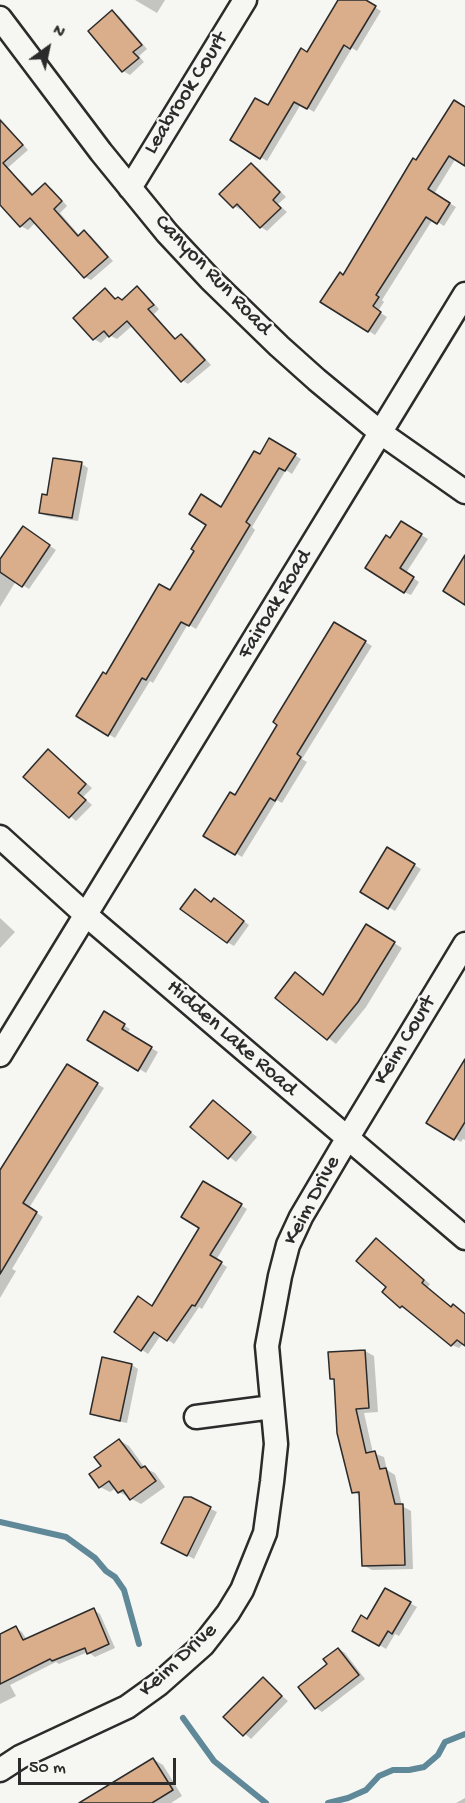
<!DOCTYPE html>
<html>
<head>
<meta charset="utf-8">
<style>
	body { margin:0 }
	#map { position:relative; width:465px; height:1803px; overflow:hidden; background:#f6f6f2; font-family:"Gochi Hand",sans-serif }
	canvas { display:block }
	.north { position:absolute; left:18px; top:18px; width:60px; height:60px; -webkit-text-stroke:4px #f6f6f2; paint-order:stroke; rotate:33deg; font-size:16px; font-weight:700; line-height:24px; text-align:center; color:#2b2b2b }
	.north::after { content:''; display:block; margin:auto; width:21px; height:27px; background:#2b2b2b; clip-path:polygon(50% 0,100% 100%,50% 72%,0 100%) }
	.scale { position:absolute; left:18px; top:1758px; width:158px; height:27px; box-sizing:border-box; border:3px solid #2b2b2b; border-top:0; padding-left:8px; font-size:18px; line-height:21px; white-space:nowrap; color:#2b2b2b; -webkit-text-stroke:4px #f6f6f2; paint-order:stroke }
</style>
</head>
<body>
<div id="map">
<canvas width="465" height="1803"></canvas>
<div class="north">N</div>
<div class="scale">50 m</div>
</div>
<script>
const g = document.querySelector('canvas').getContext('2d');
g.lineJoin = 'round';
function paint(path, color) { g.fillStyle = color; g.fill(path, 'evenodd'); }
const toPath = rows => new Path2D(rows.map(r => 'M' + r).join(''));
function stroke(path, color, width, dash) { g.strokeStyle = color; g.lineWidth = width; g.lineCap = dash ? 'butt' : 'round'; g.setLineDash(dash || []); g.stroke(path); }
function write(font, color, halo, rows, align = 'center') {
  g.font = font + ' "Gochi Hand",sans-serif'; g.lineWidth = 4.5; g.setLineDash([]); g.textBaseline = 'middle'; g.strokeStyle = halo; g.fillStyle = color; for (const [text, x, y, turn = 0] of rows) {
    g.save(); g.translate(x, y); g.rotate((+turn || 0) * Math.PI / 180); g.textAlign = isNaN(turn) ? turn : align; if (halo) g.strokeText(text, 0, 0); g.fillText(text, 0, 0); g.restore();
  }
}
paint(toPath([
	[135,0,165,0,157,13],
	[340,0,363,0,381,11,357,51,352,48,314,112,301,104,267,161,232,140,268,107,308,54],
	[113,12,119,16,147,49,139,56,144,62,130,75,123,71],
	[465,108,465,164,456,158,434,194,456,207,444,226,433,219,382,300,384,302,378,311,387,317,375,335,322,301,344,276,417,162],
	[0,118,28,150,3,172,0,170],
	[252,165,258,168,286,197,278,204,287,212,267,231,261,227,243,208,241,210,234,206],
	[14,177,21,181,34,195,46,185,52,189,67,206,60,213,80,236,85,232,91,236,113,261,91,280,85,277,36,222,28,230,21,226,0,203,0,190],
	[137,288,144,292,159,309,154,314,177,340,182,336,188,339,211,365,188,384,182,380,133,325,117,339,109,335,101,343,94,339,75,318,105,290,117,300,123,301],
	[270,440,301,459,292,474,286,470,252,527,255,530,196,629,188,624,153,683,150,681,115,738,78,716,170,592,221,509],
	[82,464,88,468,78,521,47,516,40,513,49,496],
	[408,527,428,539,406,573,419,582,411,595,404,592,391,540],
	[29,532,56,550,29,589,16,581,0,607,0,561],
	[335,624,372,646,302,759,307,762,282,803,277,800,242,857,205,835,235,797,279,725],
	[49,751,92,788,83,797,92,805,76,821,25,777],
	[387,849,421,869,395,911,362,891],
	[212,903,221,904,249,925,234,946,227,942],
	[0,918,15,932,0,948],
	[367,926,402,948,366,1007,336,1044,277,997,295,974,324,996],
	[104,1013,130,1029,127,1034,158,1052,146,1073,89,1039],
	[67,1066,104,1088,29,1208,43,1217,12,1269,16,1271,0,1298,0,1172],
	[465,1072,465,1140,463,1139,461,1142,428,1122],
	[213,1102,257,1137,236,1162,192,1127],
	[204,1183,247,1209,216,1260,227,1267,202,1309,199,1307,174,1344,161,1335,148,1354,116,1332,153,1307,201,1227],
	[382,1244,430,1284,427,1288,452,1308,465,1314,465,1344,464,1343,459,1348,452,1345,409,1309,408,1311,401,1307,389,1287],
	[365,1351,374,1356,378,1412,364,1413,373,1453,384,1457,387,1470,395,1475,402,1506,411,1511,413,1569,372,1570,363,1565,361,1497,354,1492,335,1381,331,1378],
	[132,1365,138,1369,127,1423,98,1417,92,1413],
	[119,1440,129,1446,145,1468,155,1473,165,1487,141,1504,119,1492,116,1488,110,1492,100,1487,103,1466],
	[191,1499,217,1512,194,1559,170,1546],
	[386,1590,417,1607,399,1636,395,1634,386,1649,354,1630,368,1620],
	[94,1610,100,1614,115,1648,95,1657,88,1652,59,1664,56,1662,10,1685,16,1696,0,1704,0,1635,16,1628,22,1632,27,1640],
	[339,1649,345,1653,365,1679,322,1712,316,1708,329,1664],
	[263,1679,288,1701,251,1739,226,1717],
	[153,1759,163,1765,182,1796,171,1803,102,1803],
	[465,1798,465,1803,456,1803]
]), '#0003');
stroke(toPath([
	[0,1522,66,1537,95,1558,106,1571,115,1577,124,1590,139,1644],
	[183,1718,214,1761,266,1803],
	[328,1803,348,1798,366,1790,379,1776,393,1770,409,1770,424,1767,438,1755,445,1742,465,1734]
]), '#5f8899', 6);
const building = toPath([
	[338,0,366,0,376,6,350,49,344,45,307,109,294,102,260,159,230,140,255,98,268,105,301,48,307,52,338,0],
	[112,10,142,45,133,52,139,58,122,72,88,31,112,10],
	[454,100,465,107,465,166,449,156,428,189,450,203,437,224,426,217,376,295,379,297,373,306,381,312,368,332,320,302,340,272,343,275,413,158,416,160,454,100],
	[0,120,23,145,3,163,32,195,45,183,62,201,54,209,78,236,84,230,108,257,84,278,30,218,20,227,0,205,0,120],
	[251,163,280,192,273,200,281,208,260,228,237,204,233,208,219,194,251,163],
	[137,286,154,305,148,309,175,339,181,334,205,360,181,382,127,321,109,337,104,331,93,340,73,318,105,288,115,299,118,297,122,300,137,286],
	[269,438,296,454,285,471,279,468,246,522,250,525,189,626,181,622,146,680,142,678,108,736,76,716,103,672,106,674,159,584,170,590,194,551,191,549,206,525,189,514,201,494,221,507,254,451,260,454,269,438],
	[53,458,82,462,72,518,39,513,42,494,47,495,53,458],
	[401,521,422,534,400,568,414,577,404,593,365,568,386,535,390,538,401,521],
	[23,526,50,545,22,587,0,572,0,559,23,526],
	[465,555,465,605,443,591,465,555],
	[334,622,366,641,297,754,301,757,275,801,270,798,235,855,203,836,230,792,235,795,277,725,273,722,334,622],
	[48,749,86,784,78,793,86,800,69,818,23,777,48,749],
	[387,847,415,864,388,909,360,892,387,847],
	[195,889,211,902,214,898,244,921,227,943,180,909,195,889],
	[366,924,395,942,358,1002,327,1040,275,998,295,972,323,995,366,924],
	[104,1011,125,1024,122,1029,152,1047,138,1071,87,1040,104,1011],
	[465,1059,465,1122,454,1140,426,1123,465,1059],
	[67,1064,98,1083,23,1203,37,1212,0,1274,0,1170,67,1064],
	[213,1100,251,1132,228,1159,190,1127,213,1100],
	[203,1181,242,1204,210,1255,222,1262,195,1306,192,1305,167,1341,154,1332,141,1351,114,1332,138,1296,152,1306,199,1228,181,1217,203,1181],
	[376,1238,424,1280,422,1283,451,1307,453,1304,465,1314,465,1346,457,1340,451,1346,402,1306,400,1308,382,1292,386,1287,356,1261,376,1238],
	[365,1350,369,1408,356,1409,366,1453,375,1451,380,1469,386,1468,395,1504,403,1504,405,1565,362,1566,359,1492,352,1493,337,1433,334,1379,330,1379,328,1352,365,1350],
	[102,1357,132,1364,120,1421,90,1414,102,1357],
	[119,1439,141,1468,145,1466,156,1481,130,1500,123,1490,118,1493,109,1481,99,1488,89,1474,101,1466,94,1457,119,1439],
	[184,1497,191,1497,211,1507,187,1556,161,1543,184,1497],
	[385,1588,411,1602,392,1634,388,1631,379,1646,352,1631,361,1615,367,1619,385,1588],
	[94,1608,109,1644,87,1654,85,1648,52,1661,50,1659,0,1684,0,1634,16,1626,23,1640,94,1608],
	[338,1648,359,1675,315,1709,298,1687,327,1664,323,1659,338,1648],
	[263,1677,282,1696,243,1736,223,1717,263,1677],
	[153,1758,173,1790,152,1803,79,1803,153,1758]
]);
paint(building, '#daad8b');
stroke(building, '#2b2b2b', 1.5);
const minor = toPath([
	[0,18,101,152,167,233,210,279,279,346,317,380,381,433,465,492],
	[130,188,245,0],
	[0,837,86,915,465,1238],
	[0,1055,465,294],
	[196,1417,272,1407],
	[0,1770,20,1757,127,1707,159,1684,203,1645,228,1613,242,1590,265,1533,272,1482,276,1444,267,1346,280,1276,288,1245,301,1217,347,1139,465,944]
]);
stroke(minor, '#2b2b2b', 27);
stroke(minor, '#f6f6f2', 22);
write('22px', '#2b2b2b', '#f6f6f2', [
	["Leabrook Court",187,94,-58],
	["Canyon Run Road",212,276,46],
	["Fairoak Road",276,605,-59],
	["Hidden Lake Road",231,1039,41],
	["Keim Court",406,1041,-59],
	["Keim Drive",313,1201,-62],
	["Keim Drive",179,1661,-43]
]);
</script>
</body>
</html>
